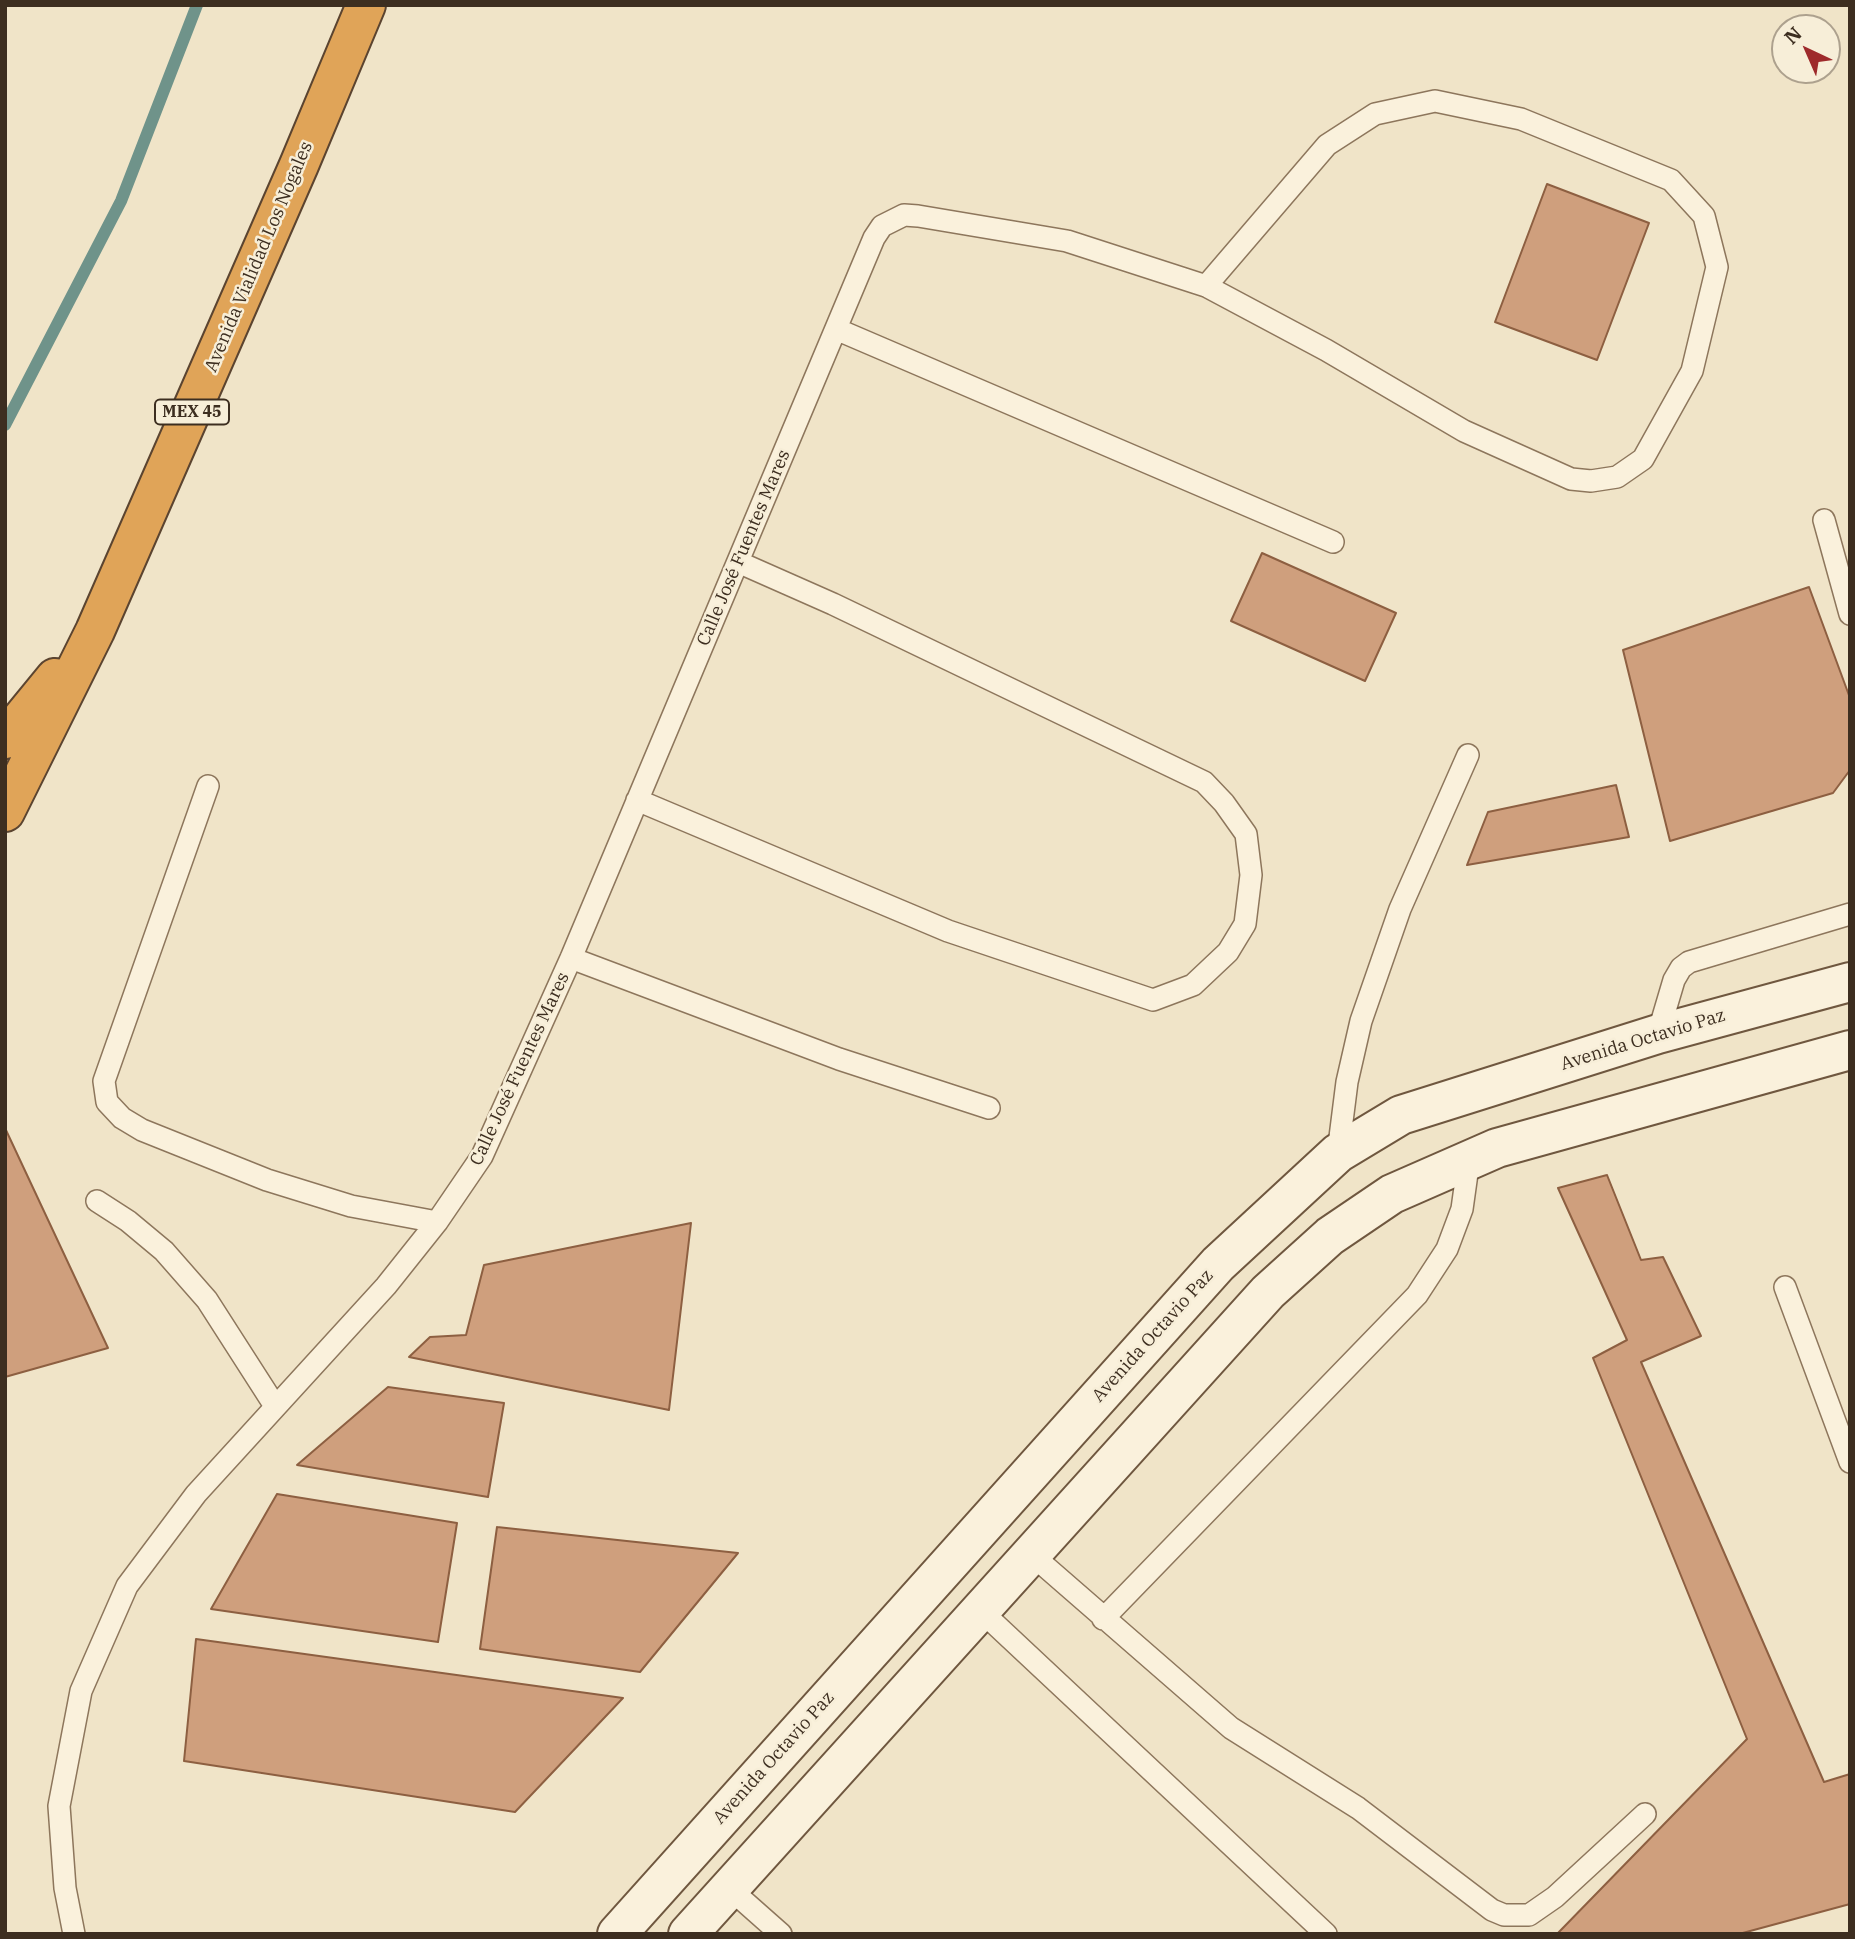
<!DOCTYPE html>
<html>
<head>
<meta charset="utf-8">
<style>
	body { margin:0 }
	#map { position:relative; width:1855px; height:1939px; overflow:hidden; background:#f0e4c8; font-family:"IBM Plex Serif",serif }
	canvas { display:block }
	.frame { position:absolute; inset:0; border:7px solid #3d2e20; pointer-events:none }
	.north { position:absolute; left:1771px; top:14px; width:70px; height:70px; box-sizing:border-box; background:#f7eed8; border:2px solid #ada18e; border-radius:50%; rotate:316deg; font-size:19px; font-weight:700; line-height:28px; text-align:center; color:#3d2e20 }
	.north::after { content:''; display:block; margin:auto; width:24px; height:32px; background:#9e2a2b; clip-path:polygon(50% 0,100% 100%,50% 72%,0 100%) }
</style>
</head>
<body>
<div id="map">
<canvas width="1855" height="1939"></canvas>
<div class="frame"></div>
<div class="north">N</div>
</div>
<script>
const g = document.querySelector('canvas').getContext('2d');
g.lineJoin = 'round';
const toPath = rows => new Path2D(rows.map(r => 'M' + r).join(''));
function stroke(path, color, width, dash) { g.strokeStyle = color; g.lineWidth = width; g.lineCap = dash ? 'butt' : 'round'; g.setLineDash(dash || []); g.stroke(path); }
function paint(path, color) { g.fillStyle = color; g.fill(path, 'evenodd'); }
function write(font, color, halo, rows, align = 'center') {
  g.font = font + ' "IBM Plex Serif",serif'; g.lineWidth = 5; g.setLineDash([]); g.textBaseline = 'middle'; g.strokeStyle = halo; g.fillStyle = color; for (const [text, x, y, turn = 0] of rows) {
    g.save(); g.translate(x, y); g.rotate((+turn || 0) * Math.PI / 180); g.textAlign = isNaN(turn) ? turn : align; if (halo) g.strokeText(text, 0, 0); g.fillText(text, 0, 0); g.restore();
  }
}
stroke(toPath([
	[5,425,121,201,197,5]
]), '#6f938a', 12);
const building = toPath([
	[1547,184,1649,223,1597,360,1495,322,1547,184],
	[1262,553,1396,613,1365,681,1231,621,1262,553],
	[1809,587,1850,698,1850,770,1833,793,1670,841,1623,650,1809,587],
	[1616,785,1629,837,1467,865,1488,812,1616,785],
	[5,1128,108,1348,5,1377,5,1128],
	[1607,1175,1641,1260,1663,1257,1701,1336,1641,1362,1824,1782,1850,1774,1850,1904,1739,1934,1557,1934,1747,1739,1593,1358,1627,1340,1558,1188,1607,1175],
	[691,1223,669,1410,409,1357,430,1337,466,1335,484,1265,691,1223],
	[388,1387,504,1403,488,1497,297,1465,388,1387],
	[277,1494,457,1523,438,1642,211,1609,277,1494],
	[497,1527,738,1553,640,1672,480,1649,497,1527],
	[196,1639,623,1698,515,1812,184,1761,196,1639]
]);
paint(building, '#cf9f7d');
stroke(building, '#8d5f41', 2);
const lane = toPath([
	[836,329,1333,542],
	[1824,520,1850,614],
	[208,786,104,1081,107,1102,122,1118,142,1130,267,1180,351,1206,437,1222],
	[637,800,948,931,1153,1000,1193,985,1228,952,1245,924,1251,875,1246,834,1224,803,1204,782,833,604,738,562],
	[571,958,839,1059,989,1108],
	[1658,1034,1674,980,1681,968,1689,962,1850,914],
	[1338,1153,1347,1082,1361,1021,1400,909,1468,755],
	[97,1201,128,1221,164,1251,207,1300,275,1406],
	[1785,1287,1850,1462],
	[1031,1554,1231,1728,1358,1808,1492,1910,1504,1915,1529,1915,1555,1897,1645,1814],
	[980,1610,1326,1934],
	[1103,1619,1417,1295,1447,1249,1462,1209,1469,1159],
	[729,1888,781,1934],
	[74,1934,65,1888,59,1806,81,1691,127,1586,196,1494,386,1286,437,1222,482,1156,571,958,874,238,882,226,904,215,918,216,1067,241,1206,286,1326,350,1464,431,1571,479,1591,481,1617,477,1643,459,1692,371,1717,267,1704,216,1671,180,1521,119,1435,101,1375,114,1327,145,1206,286]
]);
const secondary = toPath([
	[617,1934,1218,1264,1338,1153,1401,1115,1658,1034,1850,982],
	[688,1934,1268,1292,1330,1236,1392,1194,1497,1148,1850,1050]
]);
const highway = toPath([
	[5,739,55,678],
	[5,812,95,631,299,165,366,5]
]);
stroke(lane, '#8d765c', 24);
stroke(secondary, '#6f573f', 42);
stroke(highway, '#5b4430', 42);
stroke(lane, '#faf1dc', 21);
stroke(secondary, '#faf1dc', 38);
stroke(highway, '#e0a458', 38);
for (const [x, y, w] of [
	[192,412,74]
]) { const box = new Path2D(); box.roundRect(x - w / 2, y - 12.5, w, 25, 5); g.fillStyle = '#f7eed8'; g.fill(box); stroke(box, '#3d2e20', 2); }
write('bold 16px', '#3d2e20', null, [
	["MEX 45",192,412]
]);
write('18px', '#3d2e20', '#f7eed8', [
	["Avenida Vialidad Los Nogales",259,257,-67],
	["Calle José Fuentes Mares",744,548,-67],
	["Avenida Octavio Paz",1643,1040,-17],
	["Calle José Fuentes Mares",520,1069,-65],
	["Avenida Octavio Paz",1153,1336,-48],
	["Avenida Octavio Paz",774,1758,-48]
]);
</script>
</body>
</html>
